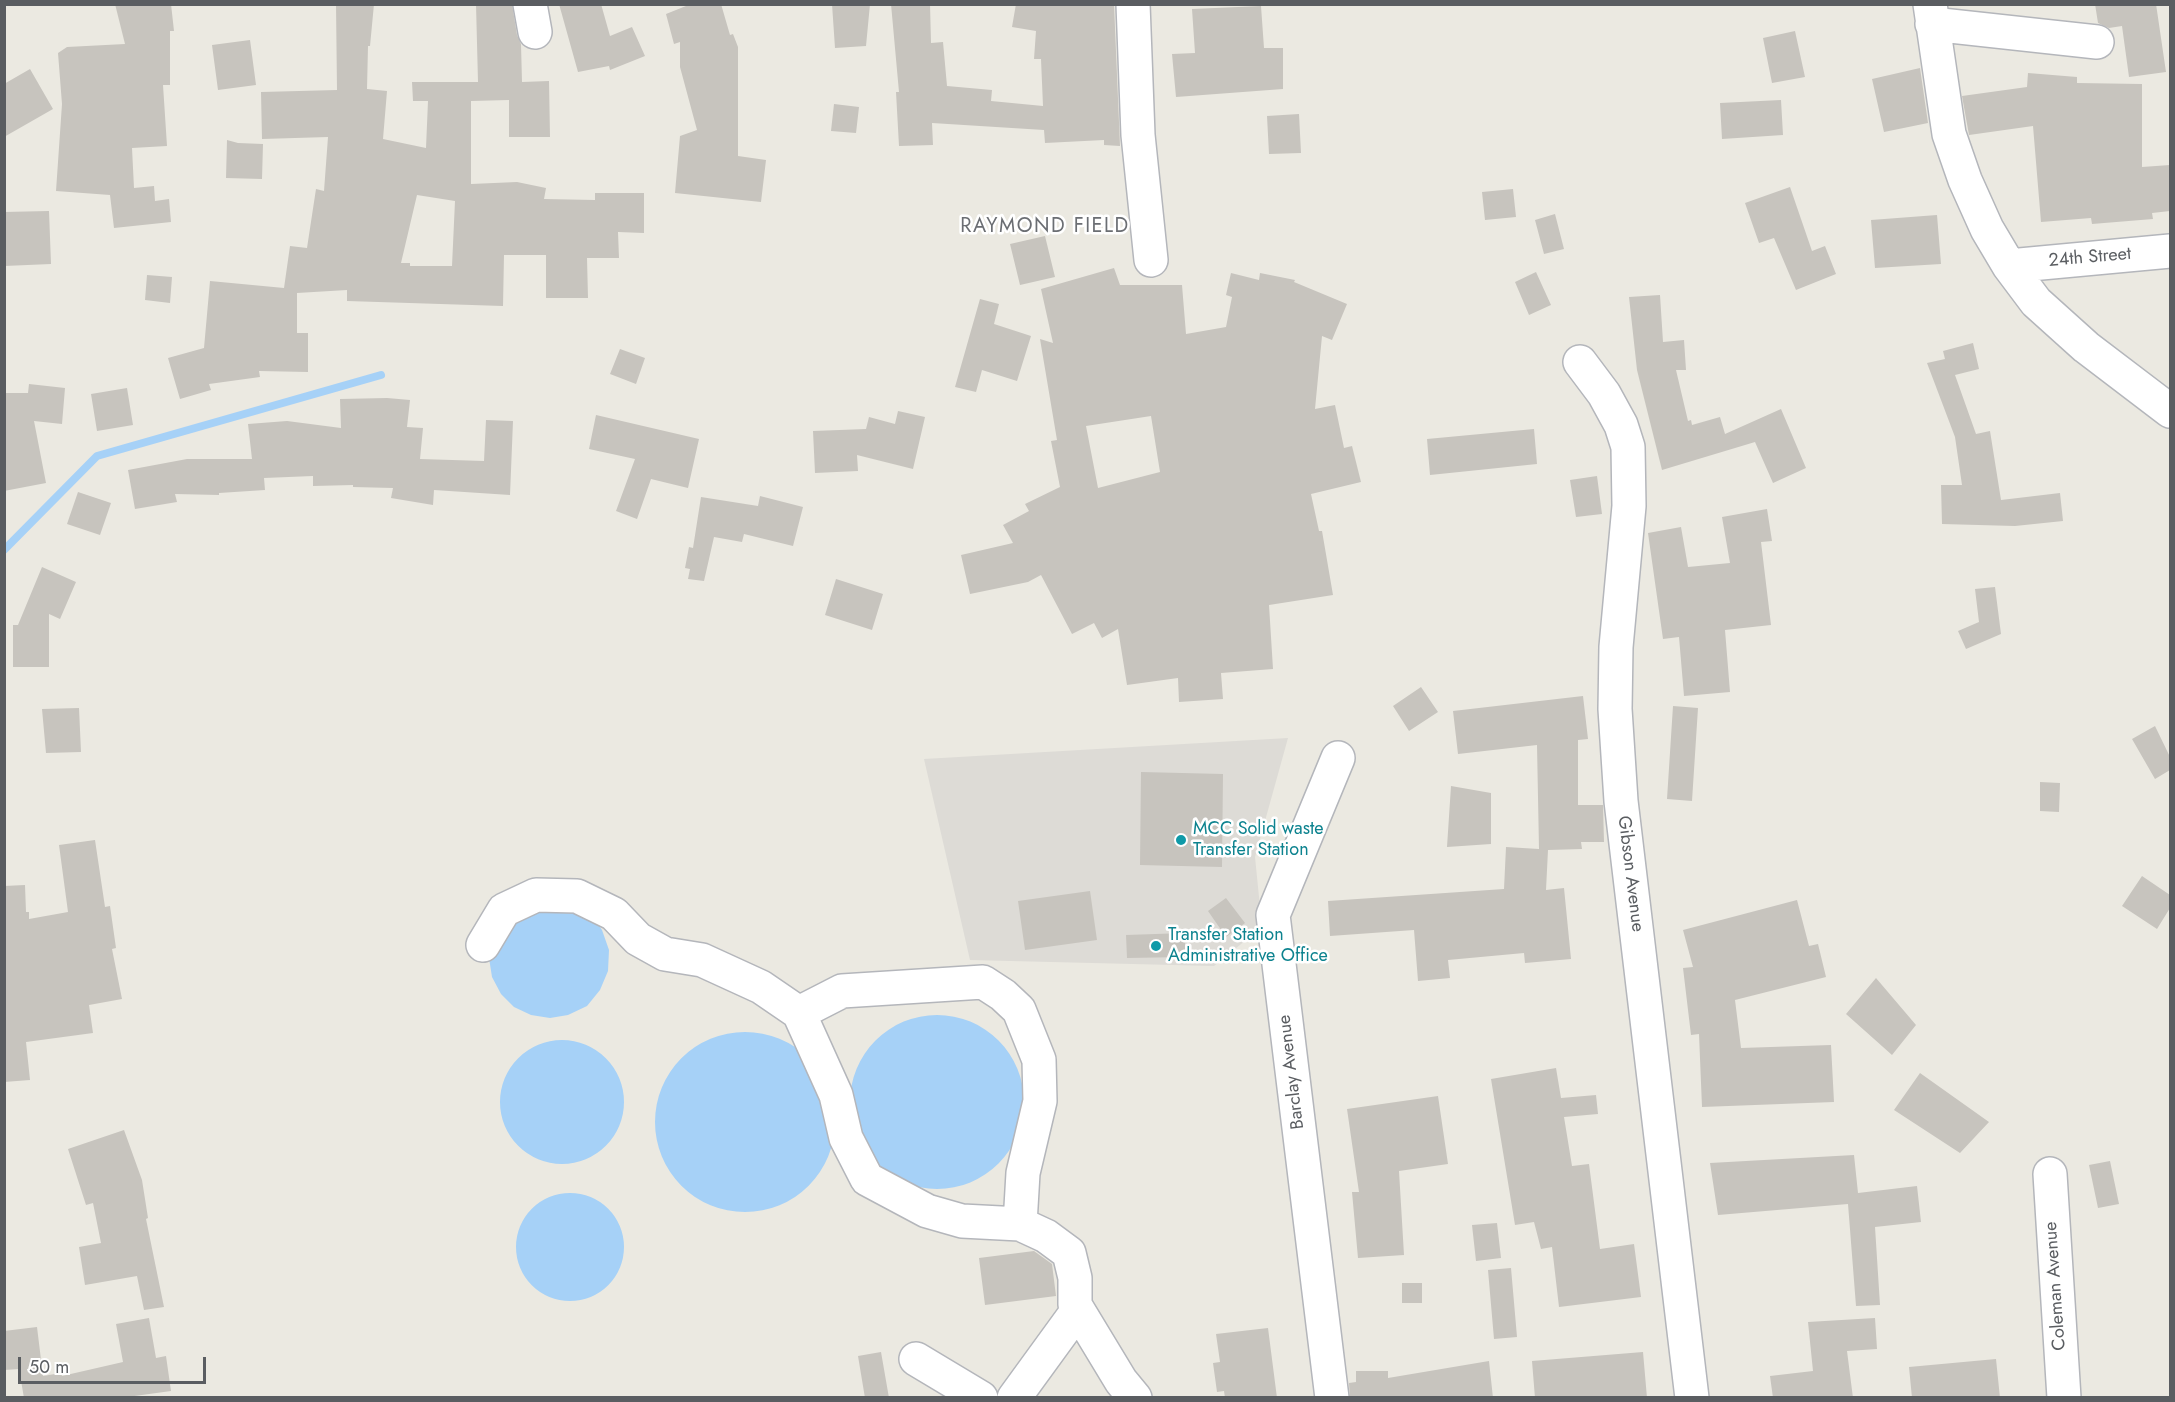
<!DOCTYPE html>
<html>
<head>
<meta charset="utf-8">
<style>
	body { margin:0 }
	#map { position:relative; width:2175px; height:1402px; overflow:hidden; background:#ebe9e1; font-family:Jost,sans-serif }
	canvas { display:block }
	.frame { position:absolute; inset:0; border:6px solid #5a5d61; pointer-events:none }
	.scale { position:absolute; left:18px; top:1357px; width:188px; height:27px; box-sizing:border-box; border:3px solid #5a5d61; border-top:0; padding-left:8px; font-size:18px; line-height:21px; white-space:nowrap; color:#5a5d61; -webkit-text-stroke:4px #fff; paint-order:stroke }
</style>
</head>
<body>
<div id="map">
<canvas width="2175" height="1402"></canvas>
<div class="frame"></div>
<div class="scale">50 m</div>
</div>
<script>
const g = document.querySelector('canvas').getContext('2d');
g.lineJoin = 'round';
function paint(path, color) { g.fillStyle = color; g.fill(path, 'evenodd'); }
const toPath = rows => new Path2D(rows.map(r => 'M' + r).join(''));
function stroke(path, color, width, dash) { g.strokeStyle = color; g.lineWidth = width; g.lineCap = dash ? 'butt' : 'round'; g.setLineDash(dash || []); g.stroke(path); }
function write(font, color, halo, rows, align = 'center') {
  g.font = font + ' Jost,sans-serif'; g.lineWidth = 5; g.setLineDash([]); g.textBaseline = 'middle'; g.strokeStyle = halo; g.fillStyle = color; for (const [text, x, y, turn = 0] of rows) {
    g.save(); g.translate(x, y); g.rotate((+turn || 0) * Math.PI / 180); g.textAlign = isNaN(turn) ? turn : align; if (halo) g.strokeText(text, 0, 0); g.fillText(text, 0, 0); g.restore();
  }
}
paint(toPath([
	[1288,738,1255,857,1262,927,1214,966,970,960,924,759]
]), '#dddbd6');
paint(toPath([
	[532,900,590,913,602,930,609,950,608,971,600,990,587,1006,568,1015,550,1018,531,1015,514,1007,501,994,492,977,489,958],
	'850 1102a87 87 0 1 1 174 0a87 87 0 1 1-174 0Z',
	'655 1122a90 90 0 1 1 180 0a90 90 0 1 1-180 0Z',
	'500 1102a62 62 0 1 1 124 0a62 62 0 1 1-124 0Z',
	'516 1247a54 54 0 1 1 108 0a54 54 0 1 1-108 0Z'
]), '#a6d1f7');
stroke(toPath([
	[4,550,97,456,381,375]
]), '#a6d1f7', 8);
paint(toPath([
	[115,4,171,4,174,31,170,31,170,85,163,85,167,146,132,148,134,188,154,186,155,201,169,199,171,222,114,228,110,195,56,191,62,104,58,53,67,47,125,44],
	[336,4,374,4,370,46,368,46,367,89,387,91,383,139,426,148,428,101,413,101,412,82,478,82,476,4,512,4,517,35,521,44,522,82,549,81,550,137,509,137,509,100,471,101,471,184,517,182,546,188,544,199,595,200,595,193,644,193,644,233,618,232,619,258,587,258,588,298,546,298,546,255,504,255,503,306,347,301,347,290,297,293,297,333,308,333,308,372,259,371,260,377,209,384,211,390,180,399,168,358,204,348,210,281,284,288,290,246,307,248,316,189,324,191,328,137,262,139,261,92,337,90],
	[417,195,455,201,452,266,410,266,410,263,401,263],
	[559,4,601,4,610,36,632,27,645,56,610,70,609,66,578,72],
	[691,4,721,4,730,35,733,34,738,47,738,156,766,160,761,202,675,193,680,136,697,130,680,67,680,42,674,44,666,14],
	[832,4,870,4,866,46,835,48],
	[891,4,930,4,931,43,943,42,947,86,992,90,991,101,1043,106,1041,59,1034,59,1036,31,1012,27,1016,4,1114,4,1120,146,1104,145,1104,140,1045,143,1044,130,932,123,933,145,899,146,896,92,899,92],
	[2095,4,2156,4,2166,72,2129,77,2122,26,2109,28,2098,23],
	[1261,6,1264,48,1283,48,1283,89,1176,97,1172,54,1195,53,1192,9],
	[1795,31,1805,77,1772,83,1763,38],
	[250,40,256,85,218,90,212,45],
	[1920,68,1928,123,1884,132,1872,79],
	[30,69,53,109,4,137,4,84],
	[2028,73,2077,77,2077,83,2142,84,2142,167,2170,165,2170,211,2152,213,2153,219,2092,224,2091,218,2041,222,2033,126,1969,135,1962,96,2027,87],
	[1781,100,1783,135,1722,139,1720,103],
	[834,104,859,107,856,133,831,131],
	[1299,114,1301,153,1269,154,1267,116],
	[227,140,238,143,263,144,262,179,226,178],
	[1790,187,1812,251,1825,246,1836,274,1796,290,1774,238,1759,243,1745,203],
	[1513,189,1516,217,1485,220,1482,192],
	[49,211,51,264,4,266,4,212],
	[1555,214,1564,249,1544,254,1535,220],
	[1937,215,1941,264,1875,268,1871,220],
	[1045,236,1055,277,1020,285,1010,244],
	[1114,268,1120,285,1182,285,1186,334,1226,327,1232,297,1226,295,1231,273,1259,280,1260,273,1295,280,1294,282,1347,304,1332,340,1322,336,1315,409,1335,405,1344,448,1352,446,1361,482,1311,494,1319,531,1322,531,1333,595,1269,605,1273,669,1221,673,1223,699,1179,702,1178,678,1127,685,1118,629,1102,638,1094,623,1072,634,1041,575,1028,582,970,594,961,555,1013,543,1003,525,1029,511,1025,504,1060,487,1051,441,1057,440,1040,339,1053,343,1041,289],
	[1151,416,1160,472,1098,488,1086,426],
	[1536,272,1551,305,1529,315,1515,282],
	[147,275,172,277,170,303,145,300],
	[1660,295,1663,342,1684,340,1686,370,1676,370,1688,421,1691,420,1692,425,1720,417,1725,434,1781,409,1806,468,1773,483,1755,442,1662,470,1637,370,1629,297],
	[980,299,999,304,994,324,1031,336,1017,381,982,370,976,392,955,387],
	[1973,343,1979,369,1955,375,1976,434,1990,431,2001,500,2060,493,2063,521,2015,526,1942,524,1941,485,1962,485,1955,437,1927,363,1945,359,1943,351],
	[620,349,645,358,636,384,610,374],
	[29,384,65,388,62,424,34,421,46,483,4,491,4,393,28,393],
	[127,388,133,425,97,431,91,394],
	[387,398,410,400,407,427,423,428,420,459,484,461,486,420,513,421,510,495,434,490,433,505,391,498,393,488,353,487,353,485,313,486,313,476,264,478,265,490,219,493,219,495,175,494,177,502,135,509,128,470,187,459,252,459,248,424,287,421,341,428,340,399],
	[898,411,925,417,913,469,857,455,858,471,815,473,813,431,866,429,869,417,895,424],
	[596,415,699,439,688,488,651,479,637,519,616,511,635,459,589,449],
	[1534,429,1537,464,1430,475,1427,439],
	[1597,476,1602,514,1576,517,1570,480],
	[78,492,111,503,100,535,67,524],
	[760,496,803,507,793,546,744,534,742,542,714,537,704,581,688,579,690,569,685,568,689,547,693,548,701,497,758,506],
	[1767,509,1772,541,1761,542,1771,625,1725,630,1730,692,1684,696,1679,637,1663,639,1648,533,1681,527,1688,567,1730,563,1722,517],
	[42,567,76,582,60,619,49,614,49,667,13,667,13,625,18,625],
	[836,579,883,594,872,630,825,615],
	[1995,587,2001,634,1966,649,1958,631,1979,622,1975,589],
	[1421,687,1438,712,1409,731,1393,706],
	[1583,696,1588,739,1578,740,1578,805,1603,805,1604,842,1581,842,1582,849,1548,850,1546,890,1564,888,1571,959,1525,963,1524,953,1448,960,1450,978,1418,981,1414,930,1330,936,1328,901,1504,889,1506,847,1539,849,1537,745,1458,754,1453,711],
	[1673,706,1698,708,1692,801,1667,799],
	[79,708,81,752,46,753,42,709],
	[2155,726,2170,757,2170,770,2155,779,2132,739],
	[1141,772,1223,774,1222,867,1140,865],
	[2040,782,2060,783,2059,812,2040,811],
	[1451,786,1491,793,1491,844,1447,847],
	[95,840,105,907,110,906,116,948,112,949,122,999,89,1005,93,1033,26,1042,30,1080,4,1082,4,886,25,885,26,912,29,912,29,919,68,912,59,845],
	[2142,876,2170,895,2170,908,2157,929,2122,906],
	[1090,891,1097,940,1025,950,1018,901],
	[1226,898,1245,923,1226,937,1208,911],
	[1797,900,1809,946,1818,944,1826,977,1735,1000,1741,1048,1831,1045,1834,1102,1702,1107,1699,1034,1691,1035,1683,968,1693,967,1683,930],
	[1185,933,1185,957,1127,958,1126,935],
	[1876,978,1916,1025,1892,1055,1846,1014],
	[1556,1068,1561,1098,1596,1095,1598,1114,1564,1117,1572,1166,1589,1164,1600,1249,1634,1244,1641,1297,1559,1307,1552,1247,1541,1249,1534,1222,1515,1225,1491,1079],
	[1920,1073,1989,1122,1960,1153,1894,1110],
	[1438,1096,1448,1164,1399,1171,1404,1255,1358,1258,1352,1192,1359,1192,1347,1109],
	[124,1130,142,1180,148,1218,146,1219,164,1307,144,1310,137,1276,85,1285,79,1247,101,1243,93,1203,86,1205,68,1149],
	[1854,1155,1858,1193,1917,1186,1921,1222,1875,1227,1880,1305,1856,1306,1848,1204,1718,1215,1710,1163],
	[2110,1161,2119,1204,2098,1208,2089,1165],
	[1497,1223,1501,1258,1476,1261,1472,1225],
	[1034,1251,1052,1264,1056,1296,985,1305,979,1258],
	[1511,1268,1517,1337,1494,1339,1488,1270],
	[1402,1283,1422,1283,1422,1303,1402,1303],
	[149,1318,156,1358,166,1356,171,1391,120,1398,24,1398,19,1369,4,1370,4,1331,37,1327,43,1376,61,1373,62,1376,123,1362,116,1324],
	[1875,1318,1877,1349,1847,1351,1853,1398,1773,1398,1770,1376,1813,1371,1808,1322],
	[1268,1328,1277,1398,1225,1398,1224,1391,1217,1392,1213,1363,1220,1362,1216,1334],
	[881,1352,889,1398,865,1398,858,1356],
	[1643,1352,1647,1398,1535,1398,1532,1361],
	[1996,1359,2000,1398,1912,1398,1909,1367],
	[1489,1361,1493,1398,1350,1398,1349,1383,1356,1382,1356,1371,1388,1371,1388,1378]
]), '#c7c4be');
const minor = toPath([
	[530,4,535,32],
	[1133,4,1138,135,1151,260],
	[1930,4,1949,134,1965,180,1987,229,2009,266,2036,302,2086,347,2170,411],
	[1932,24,2097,42],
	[2009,266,2170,251],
	[1580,362,1604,394,1621,425,1628,447,1629,506,1616,647,1615,709,1621,801,1692,1398],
	[483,945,504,910,536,895,577,896,614,914,638,939,665,954,702,960,761,987,799,1013,836,1095,846,1138,867,1179,927,1211,962,1221,1020,1224],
	[799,1013,842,991,983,982,1003,995,1019,1010,1039,1060,1040,1101,1023,1173,1020,1224,1046,1236,1069,1253,1075,1278,1075,1305,1121,1381,1135,1398],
	[2050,1174,2064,1398],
	[916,1359,981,1398],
	[1014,1398,1078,1310],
	[1332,1398,1273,915,1338,758]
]);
stroke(minor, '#b4b6bb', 36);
stroke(minor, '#fff', 33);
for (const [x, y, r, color] of [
	[1181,840,6,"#0f9aa8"],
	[1156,946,6,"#0f9aa8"]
]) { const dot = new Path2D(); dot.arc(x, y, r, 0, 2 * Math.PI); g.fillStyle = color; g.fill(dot); stroke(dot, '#fff', 2); }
write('18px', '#5a5d61', '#fff', [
	["24th Street",2090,258,-5],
	["Gibson Avenue",1630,874,83],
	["Barclay Avenue",1292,1072,-97],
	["Coleman Avenue",2056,1286,-94]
]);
write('18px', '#0d838f', '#fff', [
	["MCC Solid waste",1193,830],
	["Transfer Station",1193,851],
	["Transfer Station",1168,936],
	["Administrative Office",1168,957]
], 'left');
g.letterSpacing = '1.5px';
write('20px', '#6b6e73', '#fff', [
	["RAYMOND FIELD",1045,227]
]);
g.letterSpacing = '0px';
</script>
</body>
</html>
